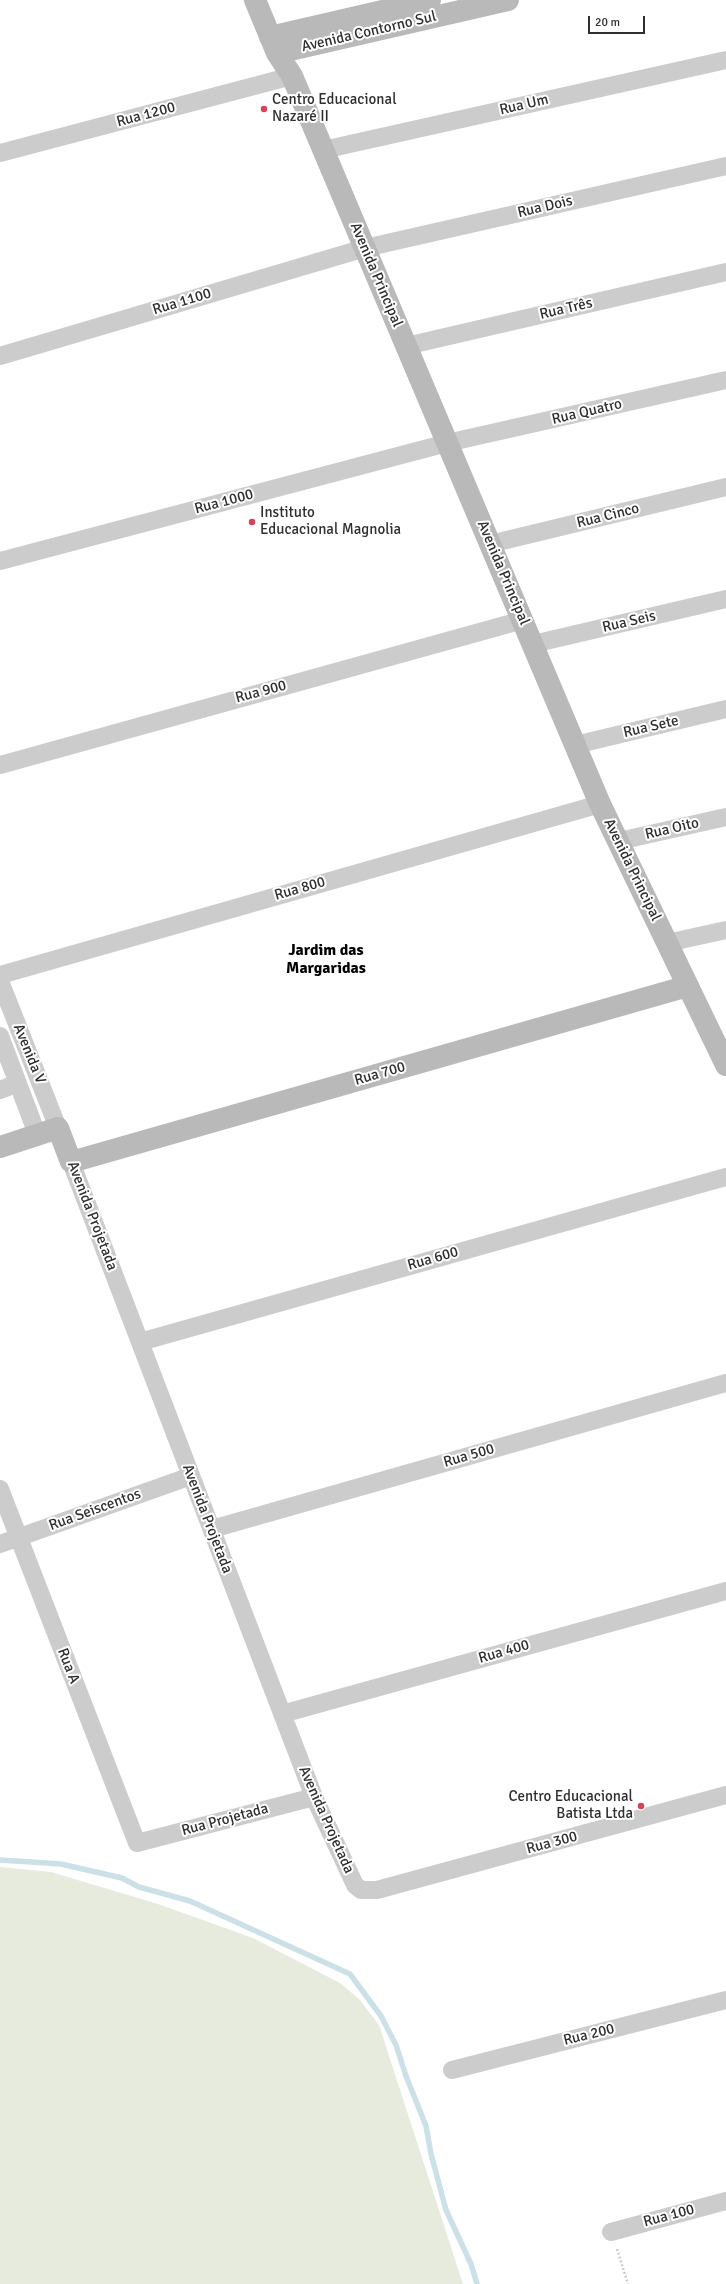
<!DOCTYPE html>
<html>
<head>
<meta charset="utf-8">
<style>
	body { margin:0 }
	#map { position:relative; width:726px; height:2284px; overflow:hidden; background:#fff; font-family:Signika,sans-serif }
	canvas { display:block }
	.scale { position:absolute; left:588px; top:16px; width:57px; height:18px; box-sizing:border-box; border:2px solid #2f2f2f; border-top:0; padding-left:5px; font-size:12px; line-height:14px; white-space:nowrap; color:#2f2f2f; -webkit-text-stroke:3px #fff; paint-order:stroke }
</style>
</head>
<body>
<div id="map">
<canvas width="726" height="2284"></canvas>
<div class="scale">20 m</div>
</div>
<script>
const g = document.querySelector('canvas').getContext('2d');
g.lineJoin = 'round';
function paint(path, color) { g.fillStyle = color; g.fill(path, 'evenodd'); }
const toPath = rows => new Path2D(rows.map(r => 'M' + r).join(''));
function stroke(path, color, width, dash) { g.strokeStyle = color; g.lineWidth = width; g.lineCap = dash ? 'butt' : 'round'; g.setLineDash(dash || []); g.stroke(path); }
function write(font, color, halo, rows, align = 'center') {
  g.font = font + ' Signika,sans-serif'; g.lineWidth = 4; g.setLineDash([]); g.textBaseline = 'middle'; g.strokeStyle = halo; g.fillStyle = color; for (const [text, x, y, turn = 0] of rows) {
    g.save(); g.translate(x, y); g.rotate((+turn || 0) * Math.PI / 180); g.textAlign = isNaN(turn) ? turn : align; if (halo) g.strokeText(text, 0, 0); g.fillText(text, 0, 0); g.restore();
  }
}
paint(toPath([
	[0,1867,51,1872,158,1904,253,1938,340,1983,359,1999,379,2025,463,2284,0,2284]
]), '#e6ebde');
stroke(toPath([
	[0,1860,61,1864,122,1878,139,1887,190,1901,350,1974,381,2016,396,2045,406,2076,426,2126,431,2154,446,2210,471,2264,477,2284]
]), '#cce0e8', 5.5);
stroke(toPath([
	[617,2249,628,2284]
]), '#ccc', 2.5, [2, 2]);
stroke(toPath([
	[323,150,726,60],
	[0,153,292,76],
	[406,346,726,272],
	[0,356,365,248,726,166],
	[490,544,726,487],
	[0,561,447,443,726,380],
	[533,644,726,599],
	[575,745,726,709],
	[0,765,523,620],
	[619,841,726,817],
	[667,943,726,930],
	[0,975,600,804],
	[0,981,58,1128],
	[0,1036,37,1134],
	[0,1090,18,1083],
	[71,1162,314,1797,355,1885,361,1890,377,1890,726,1795],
	[140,1342,726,1177],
	[0,1489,137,1843,314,1797],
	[212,1529,726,1383],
	[0,1544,191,1476],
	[282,1714,726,1591],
	[452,2070,726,2000],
	[611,2232,726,2201]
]), '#ccc', 18);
stroke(toPath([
	[255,0,277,53,292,76,600,804,726,1065],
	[270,37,430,0],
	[277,53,508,0],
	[0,1147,58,1128,71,1162,688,986]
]), '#b9b9b9', 22);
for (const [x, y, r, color] of [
	[264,109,4,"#d44359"],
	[252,522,4,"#d44359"],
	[641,1806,4,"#d44359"]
]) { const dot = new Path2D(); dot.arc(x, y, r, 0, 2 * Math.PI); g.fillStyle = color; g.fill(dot); stroke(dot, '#fff', 1.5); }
write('15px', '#2f2f2f', '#fff', [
	["Avenida Contorno Sul",369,32,-13],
	["Rua Um",524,105,-13],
	["Rua 1200",146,115,-15],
	["Rua Dois",545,207,-13],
	["Avenida Principal",376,275,67],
	["Rua 1100",182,302,-17],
	["Rua Três",566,309,-13],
	["Rua Quatro",587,412,-13],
	["Rua 1000",224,502,-15],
	["Rua Cinco",608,516,-14],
	["Avenida Principal",503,573,67],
	["Rua Seis",629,622,-13],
	["Rua 900",261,692,-15],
	["Rua Sete",651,727,-13],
	["Rua Oito",672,829,-13],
	["Avenida Principal",632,870,64],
	["Rua 800",300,889,-16],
	["Avenida V",29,1054,68],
	["Rua 700",380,1074,-16],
	["Avenida Projetada",92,1216,69],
	["Rua 600",433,1259,-16],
	["Rua 500",469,1456,-16],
	["Rua Seiscentos",95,1510,-20],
	["Avenida Projetada",207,1519,69],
	["Rua 400",504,1652,-16],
	["Rua A",68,1666,69],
	["Rua Projetada",225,1820,-15],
	["Avenida Projetada",326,1820,66],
	["Rua 300",552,1843,-15],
	["Rua 200",589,2035,-14],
	["Rua 100",669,2216,-15]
]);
write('15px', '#2f2f2f', '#fff', [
	["Centro Educacional",272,100],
	["Nazaré II",272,117],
	["Instituto",260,513],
	["Educacional Magnolia",260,530],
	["Centro Educacional",633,1797,"right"],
	["Batista Ltda",633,1814,"right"]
], 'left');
write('bold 16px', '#000', '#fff', [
	["Jardim das",326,951],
	["Margaridas",326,969]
]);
</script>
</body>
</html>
